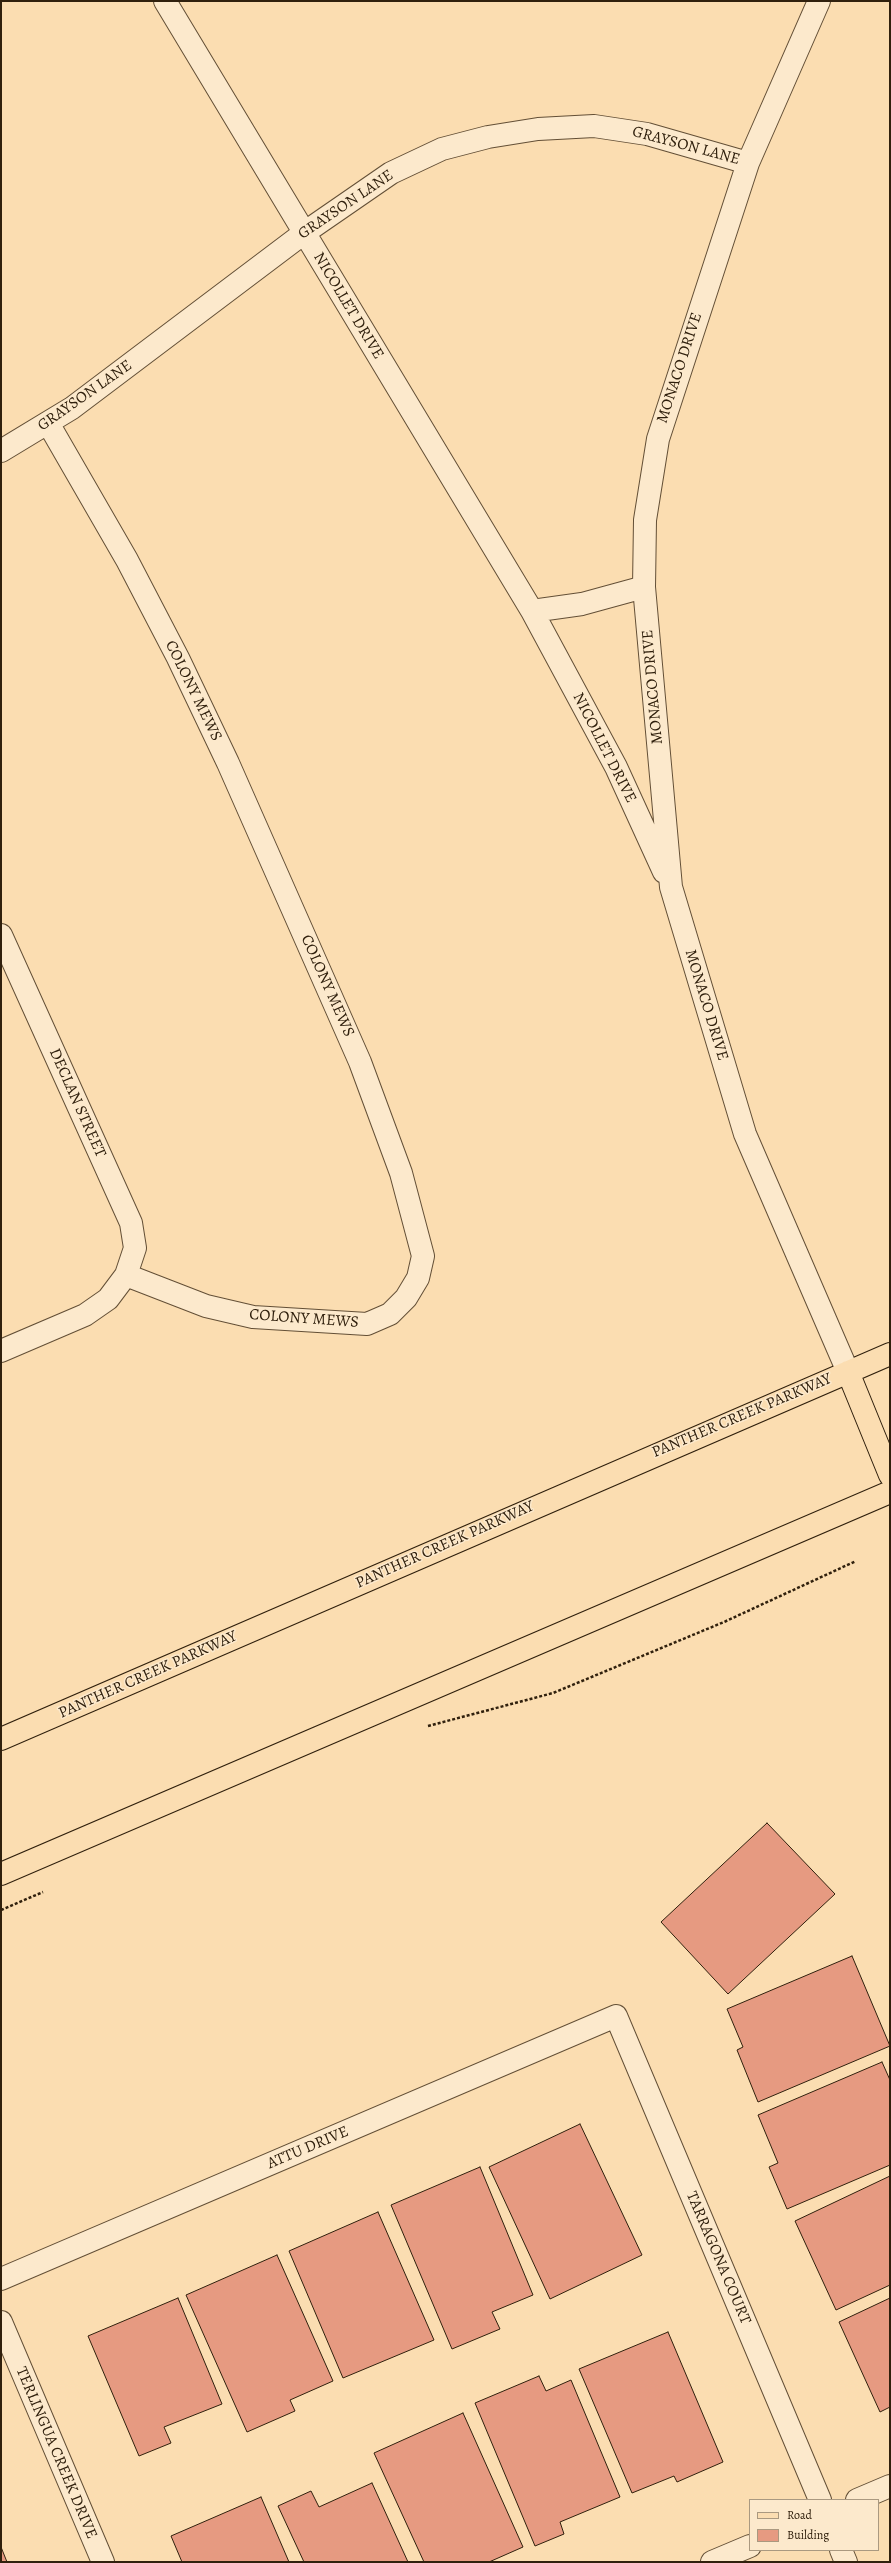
<!DOCTYPE html>
<html>
<head>
<meta charset="utf-8">
<style>
	body { margin:0 }
	#map { position:relative; width:891px; height:2563px; overflow:hidden; background:#fbddb1; font-family:Alegreya,serif }
	canvas { display:block }
	.frame { position:absolute; inset:0; border:2px solid #30200d; pointer-events:none }
	.legend { position:absolute; left:749px; top:2499px; width:130px; height:52px; box-sizing:border-box; background:#fce9cc; border:1px solid #aa9980; margin:0; padding:5px 7px; list-style:none; font-size:12px; color:#30200d }
	.legend li { display:flex; align-items:center; gap:8px; height:20px }
	.legend b { width:20px; border:1px solid #aa9980 }
</style>
</head>
<body>
<div id="map">
<canvas width="891" height="2563"></canvas>
<div class="frame"></div>
<ul class="legend">
<li><b style="height:5px;background:#fbddb1"></b>Road</li>
<li><b style="height:11px;background:#e69a81"></b>Building</li>
</ul>
</div>
<script>
const g = document.querySelector('canvas').getContext('2d');
g.lineJoin = 'round';
function paint(path, color) { g.fillStyle = color; g.fill(path, 'evenodd'); }
const toPath = rows => new Path2D(rows.map(r => 'M' + r).join(''));
function stroke(path, color, width, dash) { g.strokeStyle = color; g.lineWidth = width; g.lineCap = dash ? 'butt' : 'round'; g.setLineDash(dash || []); g.stroke(path); }
function write(font, color, halo, rows, align = 'center') {
  g.font = font + ' Alegreya,serif'; g.lineWidth = 3; g.setLineDash([]); g.textBaseline = 'middle'; g.strokeStyle = halo; g.fillStyle = color; for (const [text, x, y, turn = 0] of rows) {
    g.save(); g.translate(x, y); g.rotate((+turn || 0) * Math.PI / 180); g.textAlign = isNaN(turn) ? turn : align; if (halo) g.strokeText(text, 0, 0); g.fillText(text, 0, 0); g.restore();
  }
}
const building = toPath([
	[767,1823,835,1894,728,1994,661,1922,767,1823],
	[852,1956,890,2046,758,2102,737,2050,743,2047,727,2009,852,1956],
	[882,2062,890,2080,890,2165,787,2209,769,2167,778,2163,758,2115,882,2062],
	[580,2124,642,2255,550,2299,489,2167,580,2124],
	[480,2167,533,2295,492,2312,500,2329,452,2349,391,2205,480,2167],
	[890,2176,890,2285,836,2310,795,2221,890,2176],
	[378,2212,434,2340,343,2378,289,2251,378,2212],
	[277,2255,333,2381,290,2400,295,2411,247,2432,186,2295,277,2255],
	[178,2298,222,2404,164,2427,171,2443,139,2456,88,2336,178,2298],
	[890,2298,890,2407,880,2412,839,2322,890,2298],
	[668,2332,723,2462,677,2482,674,2476,632,2493,579,2369,668,2332],
	[539,2376,546,2391,571,2380,620,2497,560,2522,564,2534,535,2546,475,2403,539,2376],
	[463,2413,523,2547,489,2562,424,2562,374,2453,463,2413],
	[372,2483,408,2562,304,2562,278,2506,311,2491,319,2507,372,2483],
	[261,2497,289,2562,182,2562,171,2536,261,2497],
	[1,2547,7,2562,1,2562,1,2547]
]);
paint(building, '#e69a81');
stroke(building, '#30200d', 1);
const minor = toPath([
	[165,1,532,611,616,767,664,872],
	[819,1,748,163,658,439,645,520,644,587,671,887,745,1134,848,1372],
	[48,423,127,560,178,658,228,763,360,1062,401,1173,423,1256,418,1278,406,1298,390,1314,367,1324,253,1317,206,1306,126,1275],
	[1,451,72,408,304,233,391,173,442,149,488,137,538,129,594,126,647,134,748,163],
	[532,611,582,604,644,587],
	[1,935,131,1223,135,1248,126,1275,108,1299,85,1315,1,1351],
	[1,2279,616,2016,820,2500],
	[1,2322,103,2562],
	[857,2500,890,2486],
	[841,2550,846,2562],
	[712,2562,750,2546]
]);
const major = toPath([
	[848,1372,890,1475],
	[1,1739,890,1354],
	[1,1874,890,1492]
]);
stroke(minor, '#634f36', 24);
stroke(major, '#30200d', 24);
stroke(toPath([
	[428,1726,553,1693,724,1622,856,1561],
	[1,1910,43,1892]
]), '#30200d', 2.5, [3, 2]);
stroke(minor, '#fce9cc', 22);
stroke(major, '#fbddb1', 22);
write('16px', '#30200d', '#fce9cc', [
	["GRAYSON LANE",686,146,15],
	["GRAYSON LANE",346,205,-34],
	["NICOLLET DRIVE",348,306,59],
	["MONACO DRIVE",680,368,-72],
	["GRAYSON LANE",85,396,-35],
	["MONACO DRIVE",653,687,-95],
	["COLONY MEWS",193,691,64],
	["NICOLLET DRIVE",604,748,63],
	["COLONY MEWS",327,986,66],
	["MONACO DRIVE",706,1005,73],
	["DECLAN STREET",77,1103,66],
	["COLONY MEWS",304,1319,4],
	["PANTHER CREEK PARKWAY",742,1416,-23],
	["PANTHER CREEK PARKWAY",445,1545,-24],
	["PANTHER CREEK PARKWAY",148,1675,-24],
	["ATTU DRIVE",308,2148,-23],
	["TARRAGONA COURT",718,2258,67],
	["TERLINGUA CREEK DRIVE",56,2453,67]
]);
</script>
</body>
</html>
